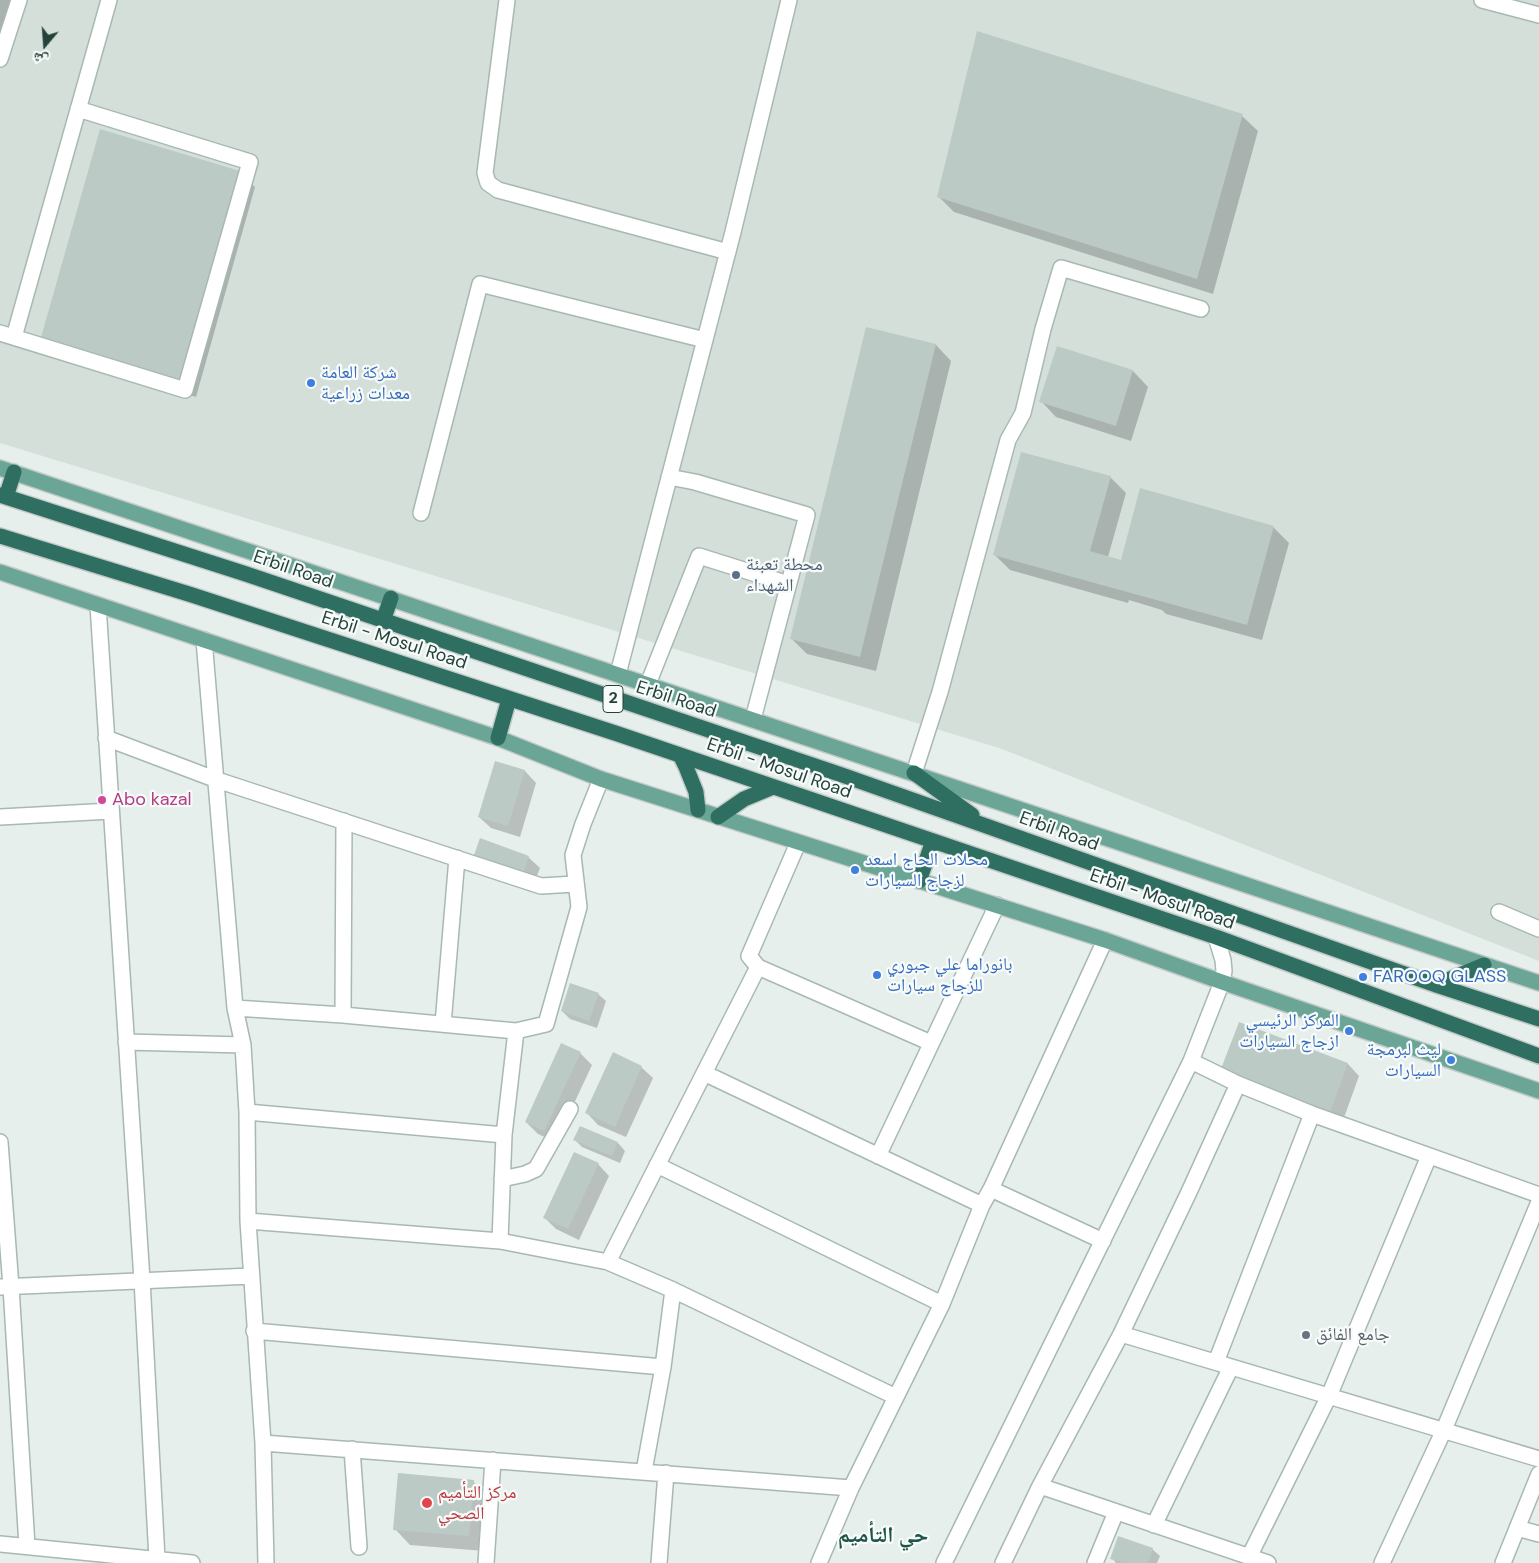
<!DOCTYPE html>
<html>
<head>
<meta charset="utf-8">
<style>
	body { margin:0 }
	#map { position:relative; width:1539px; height:1563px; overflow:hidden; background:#e6efeb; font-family:"DM Sans","Noto Naskh Arabic",sans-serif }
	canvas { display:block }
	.north { position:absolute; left:20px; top:20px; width:50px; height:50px; -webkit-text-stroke:4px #f7fbf9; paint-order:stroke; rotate:198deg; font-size:14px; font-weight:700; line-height:20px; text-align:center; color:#24423a }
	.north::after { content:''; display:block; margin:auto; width:18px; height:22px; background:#24423a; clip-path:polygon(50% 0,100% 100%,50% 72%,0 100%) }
</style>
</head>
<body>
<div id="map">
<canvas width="1539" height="1563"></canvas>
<div class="north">ش</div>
</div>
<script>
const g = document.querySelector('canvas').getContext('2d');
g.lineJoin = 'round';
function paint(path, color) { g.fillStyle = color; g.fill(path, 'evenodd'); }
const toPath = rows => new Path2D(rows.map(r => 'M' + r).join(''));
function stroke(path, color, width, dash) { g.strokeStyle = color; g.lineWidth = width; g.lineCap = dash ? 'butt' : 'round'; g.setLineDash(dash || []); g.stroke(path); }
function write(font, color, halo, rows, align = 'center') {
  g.font = font + ' "DM Sans","Noto Naskh Arabic",sans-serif'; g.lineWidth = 4.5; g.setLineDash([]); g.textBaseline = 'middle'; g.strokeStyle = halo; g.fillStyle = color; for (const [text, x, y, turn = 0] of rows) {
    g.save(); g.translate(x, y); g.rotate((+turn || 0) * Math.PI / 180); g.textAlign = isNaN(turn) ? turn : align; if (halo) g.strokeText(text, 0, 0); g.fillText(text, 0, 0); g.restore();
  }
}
paint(toPath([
	[0,0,1539,0,1539,961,1002,749,0,443]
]), '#d4dfda');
paint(toPath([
	[0,0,14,0,0,44],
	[1242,116,1258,131,1213,294,954,212,938,196],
	[239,172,255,187,196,397,57,356],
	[867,329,936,345,951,361,876,671,807,654,792,639],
	[1133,371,1148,387,1131,441,1056,417,1041,401],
	[1110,477,1126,493,1108,557,1121,561,1273,527,1289,543,1262,640,1166,614,1162,610,1129,600,1128,603,1010,570,995,555],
	[496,763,525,771,536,783,520,837,491,828,479,817],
	[528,857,540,868,533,886,486,869],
	[598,994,606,1001,597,1028,570,1019,562,1011],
	[1240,1024,1348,1064,1359,1076,1341,1126],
	[580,1053,592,1065,556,1142,538,1134,526,1122],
	[641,1067,653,1078,626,1137,598,1125,587,1113],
	[580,1127,618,1143,625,1151,620,1163,582,1147,575,1140],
	[598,1164,609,1176,579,1240,556,1229,544,1217],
	[473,1481,489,1497,484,1551,410,1545,395,1529],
	[1152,1549,1160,1556,1157,1563,1116,1563,1112,1558]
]), '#0003');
paint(toPath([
	[977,31,1243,114,1197,279,937,197],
	[100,129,240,171,180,382,40,341],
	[866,327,936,344,860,657,790,639],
	[1057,346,1133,370,1116,426,1039,402],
	[1021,452,1111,476,1090,551,1121,560,1140,488,1274,526,1247,625,993,555],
	[495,761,525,770,508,826,478,817],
	[480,838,529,856,522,876,473,858],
	[570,983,599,993,589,1021,561,1011],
	[1239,1022,1348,1063,1329,1115,1219,1074],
	[561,1043,581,1052,544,1131,525,1122],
	[613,1052,642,1066,615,1127,585,1113],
	[580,1126,618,1142,612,1156,573,1140],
	[574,1152,599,1163,568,1229,543,1218],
	[398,1473,474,1480,469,1536,393,1530],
	[1118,1536,1153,1548,1148,1563,1123,1563,1110,1559]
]), '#bbcac4');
const minor = toPath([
	[507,0,485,173,488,183,498,190,728,252],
	[1482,0,1539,15],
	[0,59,19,0],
	[0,333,185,390,250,162,78,109],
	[14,337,109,0],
	[669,477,695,482,807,515,753,719],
	[421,513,480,284,705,340],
	[98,605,142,1280,157,1559],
	[204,640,235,1008,243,1045,247,1112,248,1221,263,1443,266,1563],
	[618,674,733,232,789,0],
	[648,684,699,556,788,584],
	[106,738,217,780,541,886,575,884],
	[914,773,940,692,1008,440,1023,413,1043,329,1061,268,1201,309],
	[0,817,111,811],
	[1499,912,1539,929],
	[758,967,931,1043],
	[235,1008,343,1015,516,1031],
	[343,1015,344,821],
	[443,1024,457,858],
	[126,1042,243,1045],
	[1191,1061,1238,1084,1312,1114,1539,1195],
	[704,1073,982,1205],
	[247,1112,504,1135],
	[0,1142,11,1287,27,1546],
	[878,1156,997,905],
	[657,1165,942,1304],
	[502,1179,525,1174,536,1169,570,1109],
	[991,1189,1103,1241],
	[248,1221,500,1241,608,1262,758,967,749,956,798,843],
	[500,1241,504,1135,516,1031,546,1024,579,907,573,855,583,824,601,779],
	[608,1262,673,1290,896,1397],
	[0,1287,251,1276],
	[254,1331,663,1367],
	[1121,1334,1539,1459],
	[1216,1362,1312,1114],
	[263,1443,851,1488],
	[352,1449,359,1547],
	[644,1471,663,1367,673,1290],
	[1040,1486,1268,1563],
	[1154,1525,1231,1367],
	[1517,1528,1539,1534],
	[0,1544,192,1563],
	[1249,1557,1329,1396,1429,1156],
	[486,1563,493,1460],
	[659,1563,666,1473],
	[819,1563,851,1488,942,1304,982,1205,991,1189,1105,940],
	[944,1563,1191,1061,1222,982,1224,971,1223,960,1216,937],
	[1003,1563,1040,1486,1121,1334,1189,1192,1238,1084],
	[1095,1563,1116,1512],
	[1382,1563,1443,1432,1539,1202],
	[1503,1563,1539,1474]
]);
const major = toPath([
	[0,468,1539,983],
	[0,572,498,738,601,779,1105,940,1222,982,1539,1091]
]);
const highway = toPath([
	[0,495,246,574,842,775,1436,985,1539,1019],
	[6,497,14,472],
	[0,536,192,595,618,734,1216,937,1539,1056],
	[383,621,391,598],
	[498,738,509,699],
	[680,755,686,767,696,792,698,810],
	[914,773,972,815],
	[718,817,744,799,773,787],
	[919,881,933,841],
	[1436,985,1484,965]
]);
stroke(minor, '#a8b8b2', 18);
stroke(major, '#c2cac8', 18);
stroke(highway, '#c2cac8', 18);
stroke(minor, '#fff', 15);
stroke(major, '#6aa596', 15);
stroke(highway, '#2f6f62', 15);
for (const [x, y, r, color] of [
	[311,383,5,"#3f7fe0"],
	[736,575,5,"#5c6f8a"],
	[102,800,5,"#d1479c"],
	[855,870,5,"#3f7fe0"],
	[877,975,5,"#3f7fe0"],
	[1363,977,5,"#3f7fe0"],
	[1349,1031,5,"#3f7fe0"],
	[1451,1060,5,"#3f7fe0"],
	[1306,1335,5,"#6b7280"],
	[427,1503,6,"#e0444e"]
]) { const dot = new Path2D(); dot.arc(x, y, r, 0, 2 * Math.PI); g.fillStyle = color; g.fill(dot); stroke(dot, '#f7fbf9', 2); }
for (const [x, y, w] of [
	[613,699,20]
]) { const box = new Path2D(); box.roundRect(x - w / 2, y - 13.5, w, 27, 4); g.fillStyle = '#f7fbf9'; g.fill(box); stroke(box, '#24423a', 1); }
write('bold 16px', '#24423a', null, [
	["2",613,699]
]);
write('18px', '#366cbe', '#f7fbf9', [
	["شركة العامة",321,373],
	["معدات زراعية",321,394],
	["محلات الحاج اسعد",865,860],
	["لزجاج السيارات",865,881],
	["بانوراما علي جبوري",887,965],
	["للزجاج سيارات",887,986],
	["FAROOQ GLASS",1373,977],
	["المركز الرئيسي",1339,1021,"right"],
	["ازجاج السيارات",1339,1042,"right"],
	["ليث لبرمجة",1441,1050,"right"],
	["السيارات",1441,1071,"right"]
], 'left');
write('18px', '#4e5e75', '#f7fbf9', [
	["محطة تعبئة",746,565],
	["الشهداء",746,586]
], 'left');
write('18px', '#24423a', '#f7fbf9', [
	["Erbil Road",293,570,19],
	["Erbil - Mosul Road",394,641,18],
	["Erbil Road",676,700,18],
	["Erbil - Mosul Road",779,769,19],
	["Erbil Road",1059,832,20],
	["Erbil - Mosul Road",1162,900,19]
]);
write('18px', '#b23c85', '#f7fbf9', [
	["Abo kazal",112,800]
], 'left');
write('18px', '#5b616d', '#f7fbf9', [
	["جامع الفائق",1316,1335]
], 'left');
write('18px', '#be3a42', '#f7fbf9', [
	["مركز التأميم",438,1493],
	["الصحي",438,1514]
], 'left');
write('bold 22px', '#1f5548', '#f7fbf9', [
	["حي التأميم",883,1536]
]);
</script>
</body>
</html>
